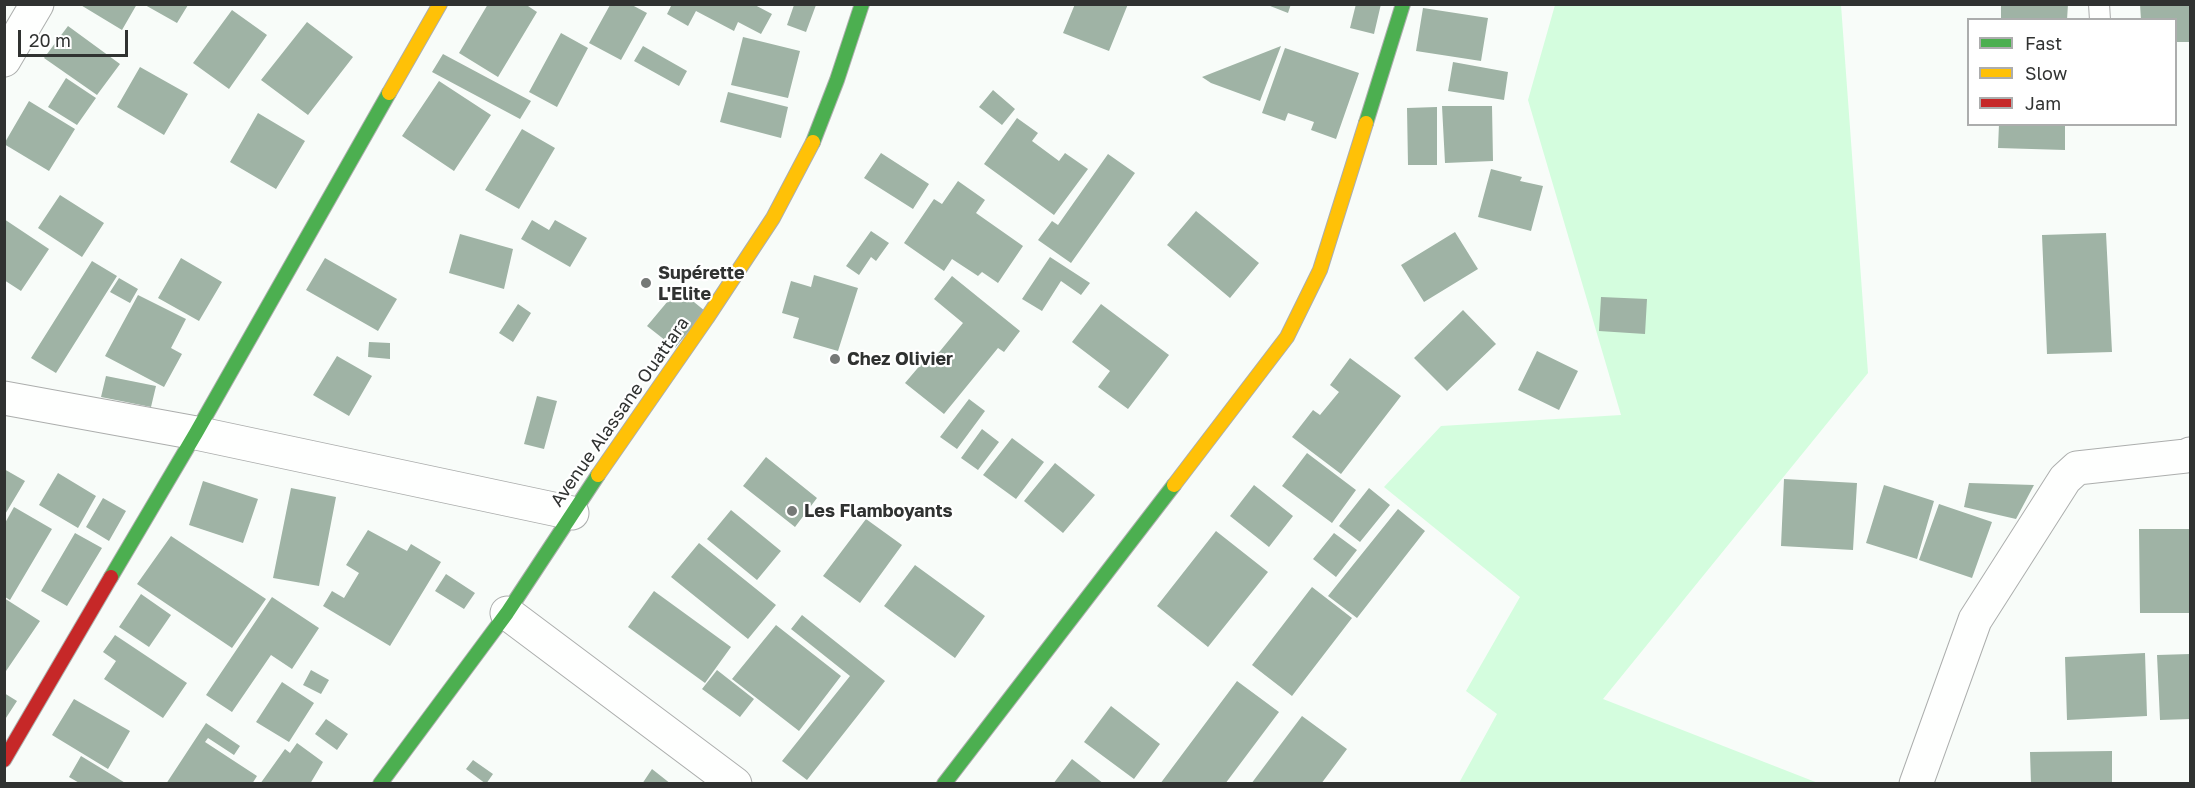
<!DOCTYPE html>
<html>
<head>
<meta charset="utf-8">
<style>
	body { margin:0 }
	#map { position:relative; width:2195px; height:788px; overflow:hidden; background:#f8fcf9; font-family:"Golos Text",sans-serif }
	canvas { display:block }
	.frame { position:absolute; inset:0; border:6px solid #303231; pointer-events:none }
	.legend { position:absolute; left:1967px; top:18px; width:210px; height:108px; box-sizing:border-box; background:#fff; border:2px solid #acadad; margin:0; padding:8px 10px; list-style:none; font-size:18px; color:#303231 }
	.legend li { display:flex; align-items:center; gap:12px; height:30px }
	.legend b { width:30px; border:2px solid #acadad }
	.scale { position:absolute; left:18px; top:30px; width:110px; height:27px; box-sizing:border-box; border:3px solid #303231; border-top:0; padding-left:8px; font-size:18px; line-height:21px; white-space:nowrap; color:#303231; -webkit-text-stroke:4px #fff; paint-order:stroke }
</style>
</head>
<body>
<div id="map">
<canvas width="2195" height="788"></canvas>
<div class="frame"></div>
<ul class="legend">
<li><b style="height:8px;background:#4caf50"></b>Fast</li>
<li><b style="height:8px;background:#ffc107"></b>Slow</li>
<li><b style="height:8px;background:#c62828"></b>Jam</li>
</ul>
<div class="scale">20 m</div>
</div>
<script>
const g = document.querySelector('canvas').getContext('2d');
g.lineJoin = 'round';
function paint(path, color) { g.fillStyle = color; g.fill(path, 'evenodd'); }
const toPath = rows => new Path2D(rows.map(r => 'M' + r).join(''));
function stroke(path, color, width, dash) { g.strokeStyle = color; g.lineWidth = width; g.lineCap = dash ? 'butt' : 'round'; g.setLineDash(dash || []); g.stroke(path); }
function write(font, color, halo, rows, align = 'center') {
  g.font = font + ' "Golos Text",sans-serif'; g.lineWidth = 4.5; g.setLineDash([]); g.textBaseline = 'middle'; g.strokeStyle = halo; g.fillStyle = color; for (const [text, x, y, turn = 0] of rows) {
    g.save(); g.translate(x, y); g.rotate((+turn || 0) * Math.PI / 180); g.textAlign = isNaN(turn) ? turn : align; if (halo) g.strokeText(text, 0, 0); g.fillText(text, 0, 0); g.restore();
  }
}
paint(toPath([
	[1555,5,1841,5,1868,373,1603,699,1818,783,1459,783,1497,714,1466,691,1520,597,1384,487,1441,426,1621,415,1528,100]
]), '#d4fdde');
paint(toPath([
	[79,4,137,4,122,30],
	[488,4,525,4,537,12,498,77,459,53],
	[672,4,753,4,772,14,761,34,738,22,734,31,696,11,688,26,667,14],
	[1075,4,1128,4,1109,51,1063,33],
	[1265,4,1291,4,1288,13],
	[1356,4,1381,4,1374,34,1350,28],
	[2001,4,2068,4,2067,20,2001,20],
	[2140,4,2190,4,2190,42,2176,42,2176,20,2141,20],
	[145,5,188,5,177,23],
	[610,5,632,5,647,13,621,60,589,43],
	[794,5,816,5,806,32,787,25],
	[1423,8,1488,18,1481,61,1416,51],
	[232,10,267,35,229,89,193,63],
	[307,22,353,57,308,115,261,80],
	[68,26,120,64,97,95,44,58],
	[561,33,588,48,557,107,529,92],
	[743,37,800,51,788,98,731,85],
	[643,46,687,71,679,86,634,61],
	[1281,46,1260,101,1211,83,1202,77],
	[1285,48,1359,73,1336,139,1311,130,1314,122,1288,113,1285,121,1262,113],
	[443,54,531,101,520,119,432,72],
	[1453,62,1508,72,1504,100,1448,91],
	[140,67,188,94,164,135,117,107],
	[66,78,96,98,77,125,48,107],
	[439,81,491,115,454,171,402,136],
	[993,90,1015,109,1002,125,979,107],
	[728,92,788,107,781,138,720,122],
	[29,101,75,129,49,171,4,144],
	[1442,106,1492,106,1493,161,1445,163],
	[1437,107,1437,165,1408,165,1407,108],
	[258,113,305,141,276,189,230,162],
	[1017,118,1038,133,1032,141,1059,161,1065,153,1088,169,1054,215,984,164],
	[1999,124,2065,124,2065,150,1998,148],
	[522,129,555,148,519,209,485,190],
	[881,153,929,184,913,209,864,178],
	[1108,154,1135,173,1071,263,1038,240,1052,221,1058,225],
	[1491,169,1522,177,1520,181,1543,186,1531,231,1478,217],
	[958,181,985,200,976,213,1023,246,998,283,982,272,978,276,952,259,944,271,904,243,934,199,942,204],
	[60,195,104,223,82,257,38,228],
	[1196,211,1259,263,1230,298,1167,245],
	[4,219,49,249,21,291,4,280],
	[532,220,549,230,555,220,587,238,570,267,521,239],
	[871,231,889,243,876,261,871,257,859,275,846,266],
	[1455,232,1478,269,1424,302,1401,265],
	[2106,233,2112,352,2047,354,2042,235],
	[460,234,513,249,504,289,449,273],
	[1050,257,1090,283,1081,295,1061,281,1042,311,1022,299],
	[181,258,222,282,199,321,158,298],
	[325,258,397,299,378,331,306,290],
	[92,261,117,276,56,373,31,358],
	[814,275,858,288,838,351,793,338,799,318,782,313,791,281,811,287],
	[952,276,1020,331,1004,352,998,348,944,414,905,383,922,363,927,367,963,323,934,299],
	[119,278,138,289,130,303,110,292],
	[678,289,705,311,675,348,647,326],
	[138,295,186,319,171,348,182,354,164,387,105,356],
	[1601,297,1647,299,1645,334,1599,331],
	[518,304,531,313,513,342,499,333],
	[1101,304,1169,355,1128,409,1098,387,1110,371,1072,342],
	[1463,310,1496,344,1447,391,1414,358],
	[369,342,390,343,390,359,368,357],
	[1537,351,1578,371,1559,410,1518,390],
	[337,356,372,376,349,416,313,395],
	[1350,358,1401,396,1341,474,1292,437,1313,410,1320,415,1339,392,1330,385],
	[106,376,156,386,151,407,101,397],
	[537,396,557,401,544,449,524,444],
	[969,399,985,411,957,449,940,437],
	[982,429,999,442,978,470,961,458],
	[1012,438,1044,462,1016,499,983,475],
	[1307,453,1356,490,1332,523,1282,486],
	[766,457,817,498,795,527,743,486],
	[1055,463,1095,495,1063,533,1024,501],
	[4,469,25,481,4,516],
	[58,473,96,496,78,528,39,505],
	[1784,479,1857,483,1853,550,1781,546],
	[203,481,258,499,243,543,189,525],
	[1969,483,2034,485,2016,519,1964,507],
	[1254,485,1293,516,1269,547,1230,516],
	[1884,485,1934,501,1917,559,1866,543],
	[291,488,336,497,319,586,273,578],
	[1369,488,1390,505,1360,542,1339,526],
	[103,498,126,511,109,541,86,527],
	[1939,504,1992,522,1972,578,1919,560],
	[14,507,52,529,10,600,5,597,5,523],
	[1398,509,1425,531,1357,618,1328,596],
	[731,510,781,551,757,580,707,539],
	[866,519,902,545,860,603,823,576],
	[2139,529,2190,529,2190,613,2140,613],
	[368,530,407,551,411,544,441,562,390,646,323,606,332,591,344,598,359,573,346,565],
	[1216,531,1268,572,1208,647,1157,606],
	[75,533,102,548,67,606,41,591],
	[1334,533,1357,550,1336,577,1313,559],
	[171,536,266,599,232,648,137,584],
	[699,543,776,605,748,639,671,577],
	[915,565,985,616,955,658,884,606],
	[446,574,475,593,464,609,435,591],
	[1312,587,1352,618,1292,696,1252,665],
	[654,591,731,647,705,683,628,627],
	[141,594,171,615,149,647,119,627],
	[272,597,319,628,292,669,271,655,232,712,206,695],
	[4,598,40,621,4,674],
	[802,615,885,681,807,780,782,761,850,676,791,629],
	[776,625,841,676,799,731,732,679],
	[115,635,187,683,163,718,104,679,116,661,103,652],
	[2145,653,2147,716,2067,720,2065,657],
	[2190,654,2190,719,2160,720,2157,655],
	[311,670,329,680,321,694,303,685],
	[717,670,754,699,740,717,702,689],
	[1237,681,1279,712,1225,784,1160,784],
	[282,682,314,703,289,742,256,722],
	[4,693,17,701,4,721],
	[74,699,130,731,108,769,52,735],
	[1111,706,1160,744,1134,779,1084,742],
	[1302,716,1347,749,1321,784,1251,784],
	[326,719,348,734,337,750,315,734],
	[206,723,240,746,234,755,208,738,205,742,257,776,252,784,166,784],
	[297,743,323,762,310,784,260,784,285,749,290,753],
	[2112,751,2112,784,2031,784,2030,752],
	[81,756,127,784,81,784,69,777],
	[1072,759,1104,784,1053,784],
	[473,760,493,774,486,784,466,769],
	[652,769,671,784,642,784]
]), '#9fb3a5');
const lane = toPath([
	[2099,4,2100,20]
]);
const street = toPath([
	[4,60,37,4],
	[4,398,196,433,572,513],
	[507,613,735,784],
	[1916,784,1975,620,2065,479,2077,468,2186,456,2190,454]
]);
const fast = toPath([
	[1366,123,1403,4],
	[813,142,837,80,862,4],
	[111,577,196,433,389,93],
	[380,784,507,613,598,475],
	[944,784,1174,485]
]);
const slow = toPath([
	[389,93,440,4],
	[598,475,707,318,773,218,813,142],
	[1174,485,1287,337,1320,270,1366,123]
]);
const jam = toPath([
	[4,760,111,577]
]);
stroke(lane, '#acaead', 22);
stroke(street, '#acaead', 35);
stroke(fast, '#acaead', 16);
stroke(slow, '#acaead', 16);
stroke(jam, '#acaead', 16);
stroke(lane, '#fefffe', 20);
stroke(street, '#fefffe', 33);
stroke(fast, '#4caf50', 14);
stroke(slow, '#ffc107', 14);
stroke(jam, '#c62828', 14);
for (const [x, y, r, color] of [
	[646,283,6,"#767977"],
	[835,359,6,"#767977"],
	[792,511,6,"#767977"]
]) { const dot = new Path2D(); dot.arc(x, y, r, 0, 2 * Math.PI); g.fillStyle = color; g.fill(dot); stroke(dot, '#fff', 2); }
write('bold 18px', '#303231', '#fff', [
	["Supérette",658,273],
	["L'Elite",658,294],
	["Chez Olivier",847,359],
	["Les Flamboyants",804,511]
], 'left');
write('18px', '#303231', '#fff', [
	["Avenue Alassane Ouattara",620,412,-55]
]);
</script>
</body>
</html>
